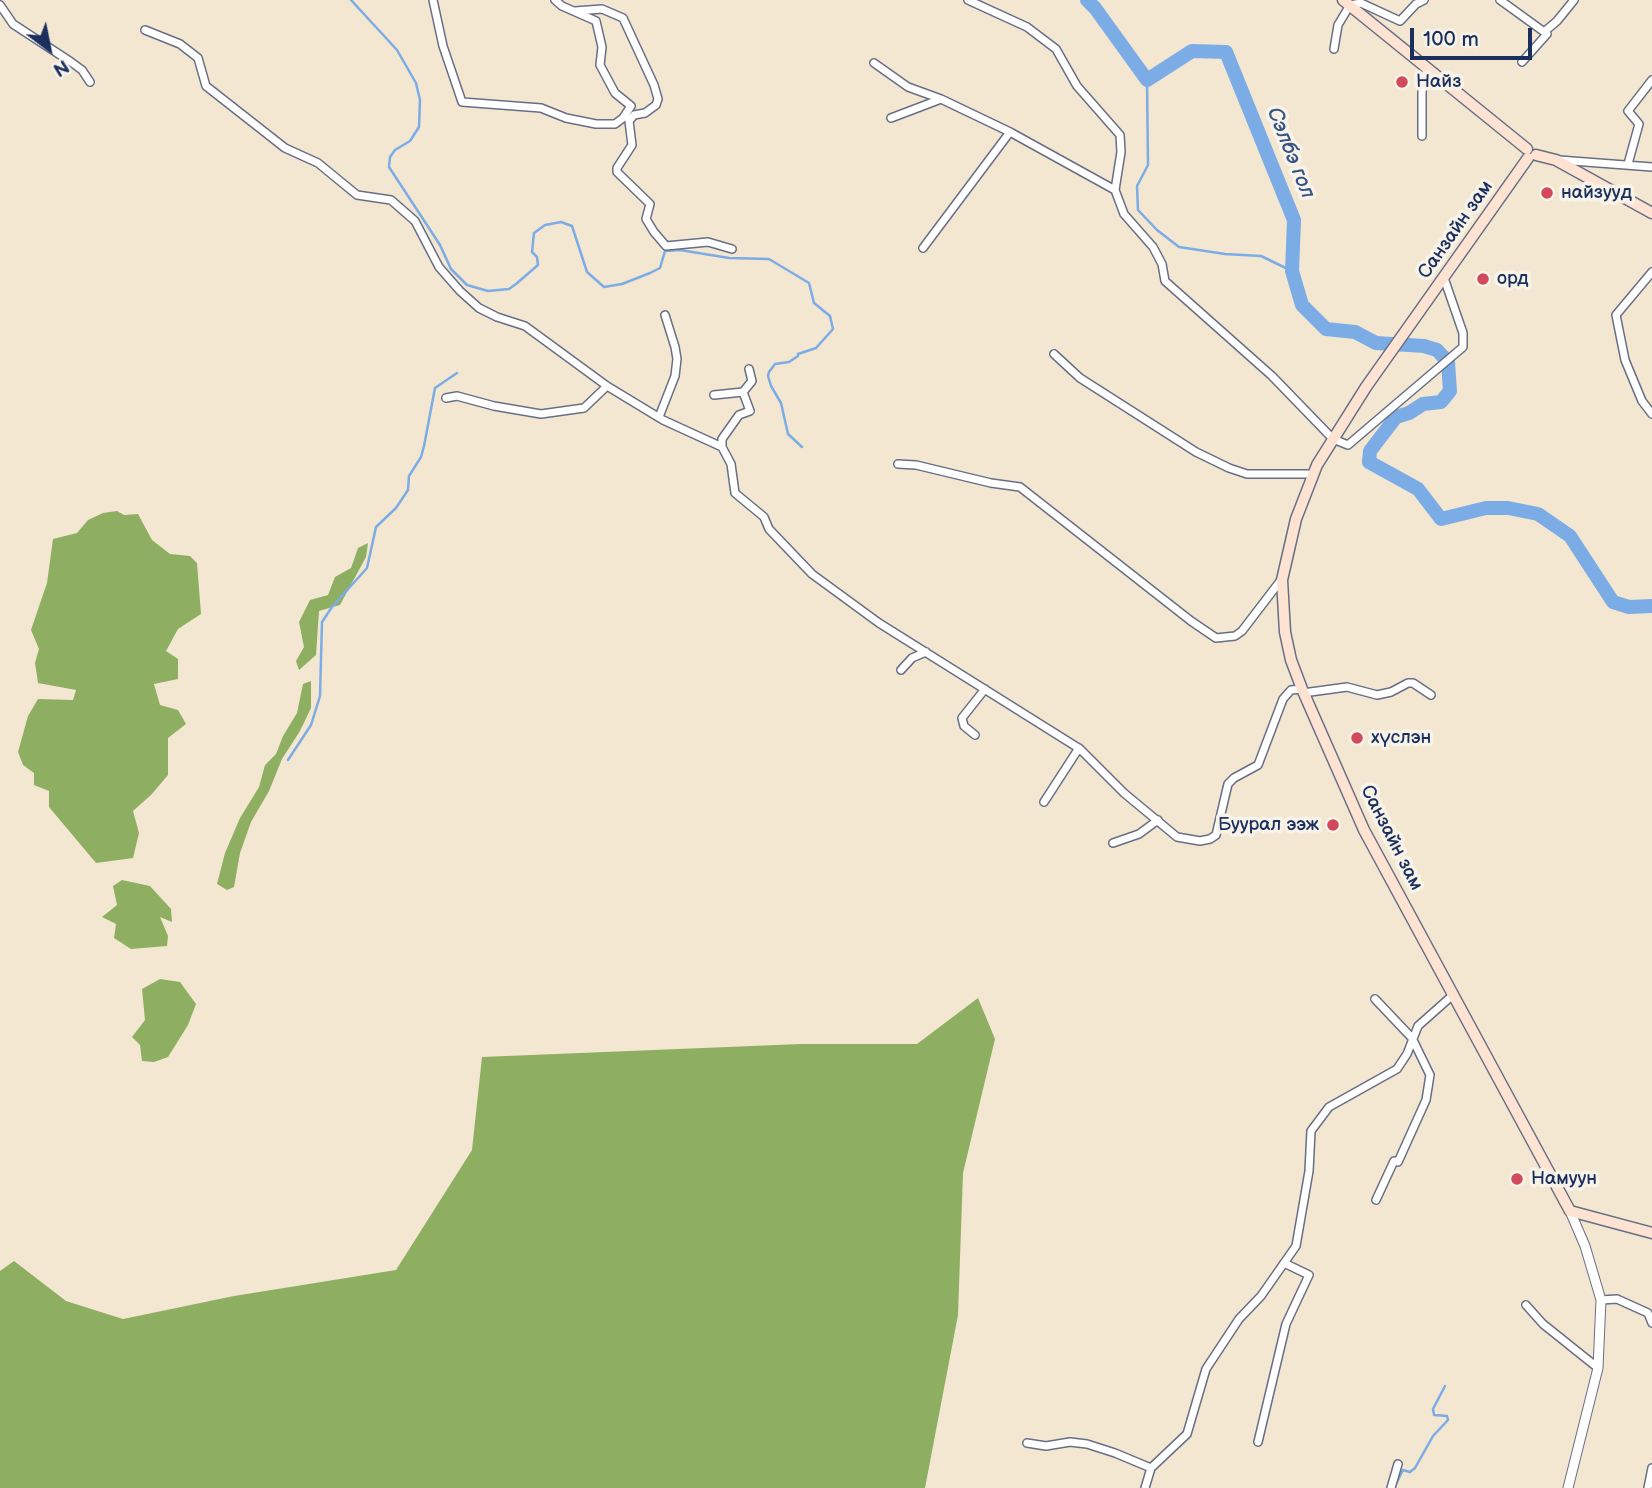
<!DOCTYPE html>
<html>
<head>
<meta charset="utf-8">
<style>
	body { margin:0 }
	#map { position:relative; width:1652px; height:1488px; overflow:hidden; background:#f3e7d1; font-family:"Balsamiq Sans",sans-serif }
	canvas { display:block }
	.north { position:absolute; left:14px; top:14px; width:70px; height:70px; -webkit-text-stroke:5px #f7f3e8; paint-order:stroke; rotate:148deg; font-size:19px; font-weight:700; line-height:28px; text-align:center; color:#1b2f5e }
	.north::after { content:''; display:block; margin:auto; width:24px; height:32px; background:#1b2f5e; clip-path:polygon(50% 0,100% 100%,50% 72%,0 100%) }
	.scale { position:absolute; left:1410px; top:28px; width:122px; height:32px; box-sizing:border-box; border:4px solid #1b2f5e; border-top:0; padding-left:9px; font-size:21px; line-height:24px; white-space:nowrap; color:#1b2f5e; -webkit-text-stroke:5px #f7f3e8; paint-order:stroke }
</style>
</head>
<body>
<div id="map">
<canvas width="1652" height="1488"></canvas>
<div class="north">N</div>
<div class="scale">100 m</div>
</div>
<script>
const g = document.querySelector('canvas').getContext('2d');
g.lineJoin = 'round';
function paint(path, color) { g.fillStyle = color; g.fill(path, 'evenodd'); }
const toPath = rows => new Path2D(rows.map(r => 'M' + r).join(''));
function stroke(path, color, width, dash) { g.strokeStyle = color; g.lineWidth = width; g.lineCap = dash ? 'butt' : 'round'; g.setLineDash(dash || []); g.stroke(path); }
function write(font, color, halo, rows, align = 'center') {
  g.font = font + ' "Balsamiq Sans",sans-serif'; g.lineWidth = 7; g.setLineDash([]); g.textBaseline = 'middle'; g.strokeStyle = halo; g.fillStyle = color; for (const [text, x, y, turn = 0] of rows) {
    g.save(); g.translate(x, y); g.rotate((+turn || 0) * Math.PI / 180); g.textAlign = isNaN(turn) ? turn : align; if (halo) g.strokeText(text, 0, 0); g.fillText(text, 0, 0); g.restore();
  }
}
paint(toPath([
	[117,511,124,515,138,514,152,540,170,554,190,556,197,563,201,614,178,629,166,651,178,659,178,679,154,684,160,705,178,710,186,724,168,738,168,775,151,795,133,811,139,833,133,858,96,863,49,807,49,791,34,785,34,773,23,765,18,752,28,716,38,699,73,700,76,690,38,683,35,663,39,649,31,630,47,583,53,539,77,533,88,520,103,513],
	[368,543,366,557,340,605,319,611,316,655,299,670,296,661,304,647,299,622,310,600,328,595,335,577,351,568,358,548],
	[311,681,311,708,300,731,282,759,269,791,251,822,240,853,234,887,227,890,217,884,225,853,240,818,259,787,265,765,276,754,283,736,297,713,303,684],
	[122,880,150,886,171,909,172,922,160,917,168,936,167,946,131,949,114,938,116,924,102,917,117,905,113,886],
	[160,979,180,982,196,1004,188,1025,168,1057,154,1062,142,1061,140,1045,132,1037,145,1020,142,989],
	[978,998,995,1039,963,1173,958,1315,925,1488,0,1488,0,1271,14,1261,66,1301,123,1319,234,1296,396,1270,472,1150,482,1057,801,1044,917,1044]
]), '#8eaf62');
stroke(toPath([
	[351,0,397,50,416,83,420,100,419,127,410,141,395,150,390,157,389,167,440,245,451,269,467,285,488,291,509,289,516,284,538,265,537,257,532,252,534,233,545,225,561,222,572,226,587,272,604,287,622,284,650,273,660,268,665,251,680,250,729,258,769,259,809,283,814,303,830,316,833,329,816,348,798,354],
	[1147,80,1148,165,1137,186,1138,210,1157,230,1179,247,1225,254,1261,256,1292,271],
	[798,356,789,362,775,364,769,372,768,376,771,386,781,403,788,434,802,447],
	[288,760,311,725,320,696,322,622,332,607,367,568,376,527,396,508,408,490,409,476,421,457,424,446,435,388,457,373],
	[1394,1488,1403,1470,1410,1472,1415,1468,1433,1436,1448,1420,1447,1416,1434,1415,1433,1409,1445,1386]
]), '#7cace6', 2.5);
stroke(toPath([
	[1087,0,1095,8,1147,80,1192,51,1226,52,1294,220,1292,271,1302,305,1326,329,1355,332,1376,343,1424,346,1437,350,1448,362,1450,391,1441,402,1423,404,1409,413,1396,417,1370,451,1369,462,1418,489,1441,519,1486,508,1508,508,1538,514,1570,536,1613,602,1629,607,1652,606]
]), '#7cace6', 14);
const minor = toPath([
	[433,0,443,46,462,102,541,108,566,118,596,124,615,124,623,118,631,106,615,93,600,65,602,47,596,21,562,6,555,0],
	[968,0,1027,27,1056,49,1077,86,1120,135,1121,152,1115,190],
	[1500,0,1547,34,1522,62],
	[0,5,13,24,71,62,82,70,90,82],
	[575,11,602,9,623,18,654,85,658,99,656,105,645,113,634,115,629,121,632,145,617,168,617,172,650,204,646,219,654,232,666,246,708,242,732,249],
	[145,30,180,44,198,58,206,86,285,148,318,163,357,195,391,200,415,221,439,267,460,291,479,308,497,317,525,326,607,386,663,420,722,447,731,464,735,493,764,517,769,529,812,574,879,623,1080,749,1124,793,1177,837,1200,841,1210,839,1216,835,1228,784,1234,778,1258,765,1283,699,1291,690,1302,689],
	[1544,32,1557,21,1574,0],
	[1334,49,1338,25,1350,5,1361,3,1400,21,1416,4,1424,0],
	[874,63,908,87,941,99],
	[891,118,941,99,1010,132],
	[1422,136,1422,92,1427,68],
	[1559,160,1652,167],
	[1628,164,1639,124,1628,111,1652,80],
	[923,248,1010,132,1115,190,1124,214,1153,247,1162,264,1165,281,1272,376,1333,439,1348,445,1463,347,1463,333,1444,278],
	[1652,272,1616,315,1625,360,1642,401,1652,414],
	[1054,354,1080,378,1196,452,1229,468,1247,474,1313,474],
	[743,392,752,381,749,369],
	[714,395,743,392,750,411,739,415,722,439,722,447],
	[446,398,457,396,494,406,541,414,584,408,607,386],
	[659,417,675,376,677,359,675,347,665,315],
	[898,464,916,465,991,483,1020,487,1191,621,1216,638,1235,636,1242,631,1281,580],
	[901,670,912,658,926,652],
	[1303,693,1347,687,1377,695,1391,692,1408,683,1413,683,1431,695],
	[975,735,964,726,962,718,985,689],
	[1044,802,1079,748],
	[1113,843,1139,834,1158,820],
	[1375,999,1412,1038,1430,1075,1426,1100,1398,1162,1394,1161,1376,1200],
	[1601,1300,1617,1299,1648,1313,1652,1323],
	[1526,1305,1543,1324,1598,1368],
	[1258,1442,1286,1324,1309,1275,1284,1263],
	[1027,1443,1046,1446,1070,1442,1087,1444,1115,1453,1151,1468],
	[1145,1488,1151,1468,1187,1434,1206,1369,1239,1319,1261,1296,1296,1246,1309,1171,1311,1131,1329,1107,1397,1069,1407,1054,1418,1026,1454,994],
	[1391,1488,1398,1464],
	[1648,1488,1652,1468]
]);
const tertiary = toPath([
	[1568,1488,1598,1368,1601,1300,1585,1246,1570,1211]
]);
const secondary = toPath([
	[1343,0,1527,149],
	[1536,155,1556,160,1652,213],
	[1528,158,1366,387,1317,465,1296,519,1282,580,1285,632,1291,660,1302,689,1364,830,1570,1211,1652,1233]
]);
stroke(minor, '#676f86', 10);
stroke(tertiary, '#676f86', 11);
stroke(secondary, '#676f86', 13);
stroke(minor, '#fff', 7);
stroke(tertiary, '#fff', 9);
stroke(secondary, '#fee3d2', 10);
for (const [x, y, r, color] of [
	[1402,82,7,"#d1495b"],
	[1547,193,7,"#d1495b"],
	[1483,279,7,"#d1495b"],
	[1357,738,7,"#d1495b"],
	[1333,825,7,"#d1495b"],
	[1517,1179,7,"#d1495b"]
]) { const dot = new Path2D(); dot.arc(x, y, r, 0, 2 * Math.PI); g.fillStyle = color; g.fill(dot); stroke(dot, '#f7f3e8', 2.5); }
write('19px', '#1b2f5e', '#f7f3e8', [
	["Найз",1416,82],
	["найзууд",1561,193],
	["орд",1497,279],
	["хүслэн",1371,738],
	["Буурал ээж",1319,825,"right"],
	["Намуун",1531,1179]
], 'left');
write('19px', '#1b2f5e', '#f7f3e8', [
	["Санзайн зам",1456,230,-55],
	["Санзайн зам",1391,838,63]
]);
write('italic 21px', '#385487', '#f7f3e8', [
	["Сэлбэ гол",1290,153,68]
]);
</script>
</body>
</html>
